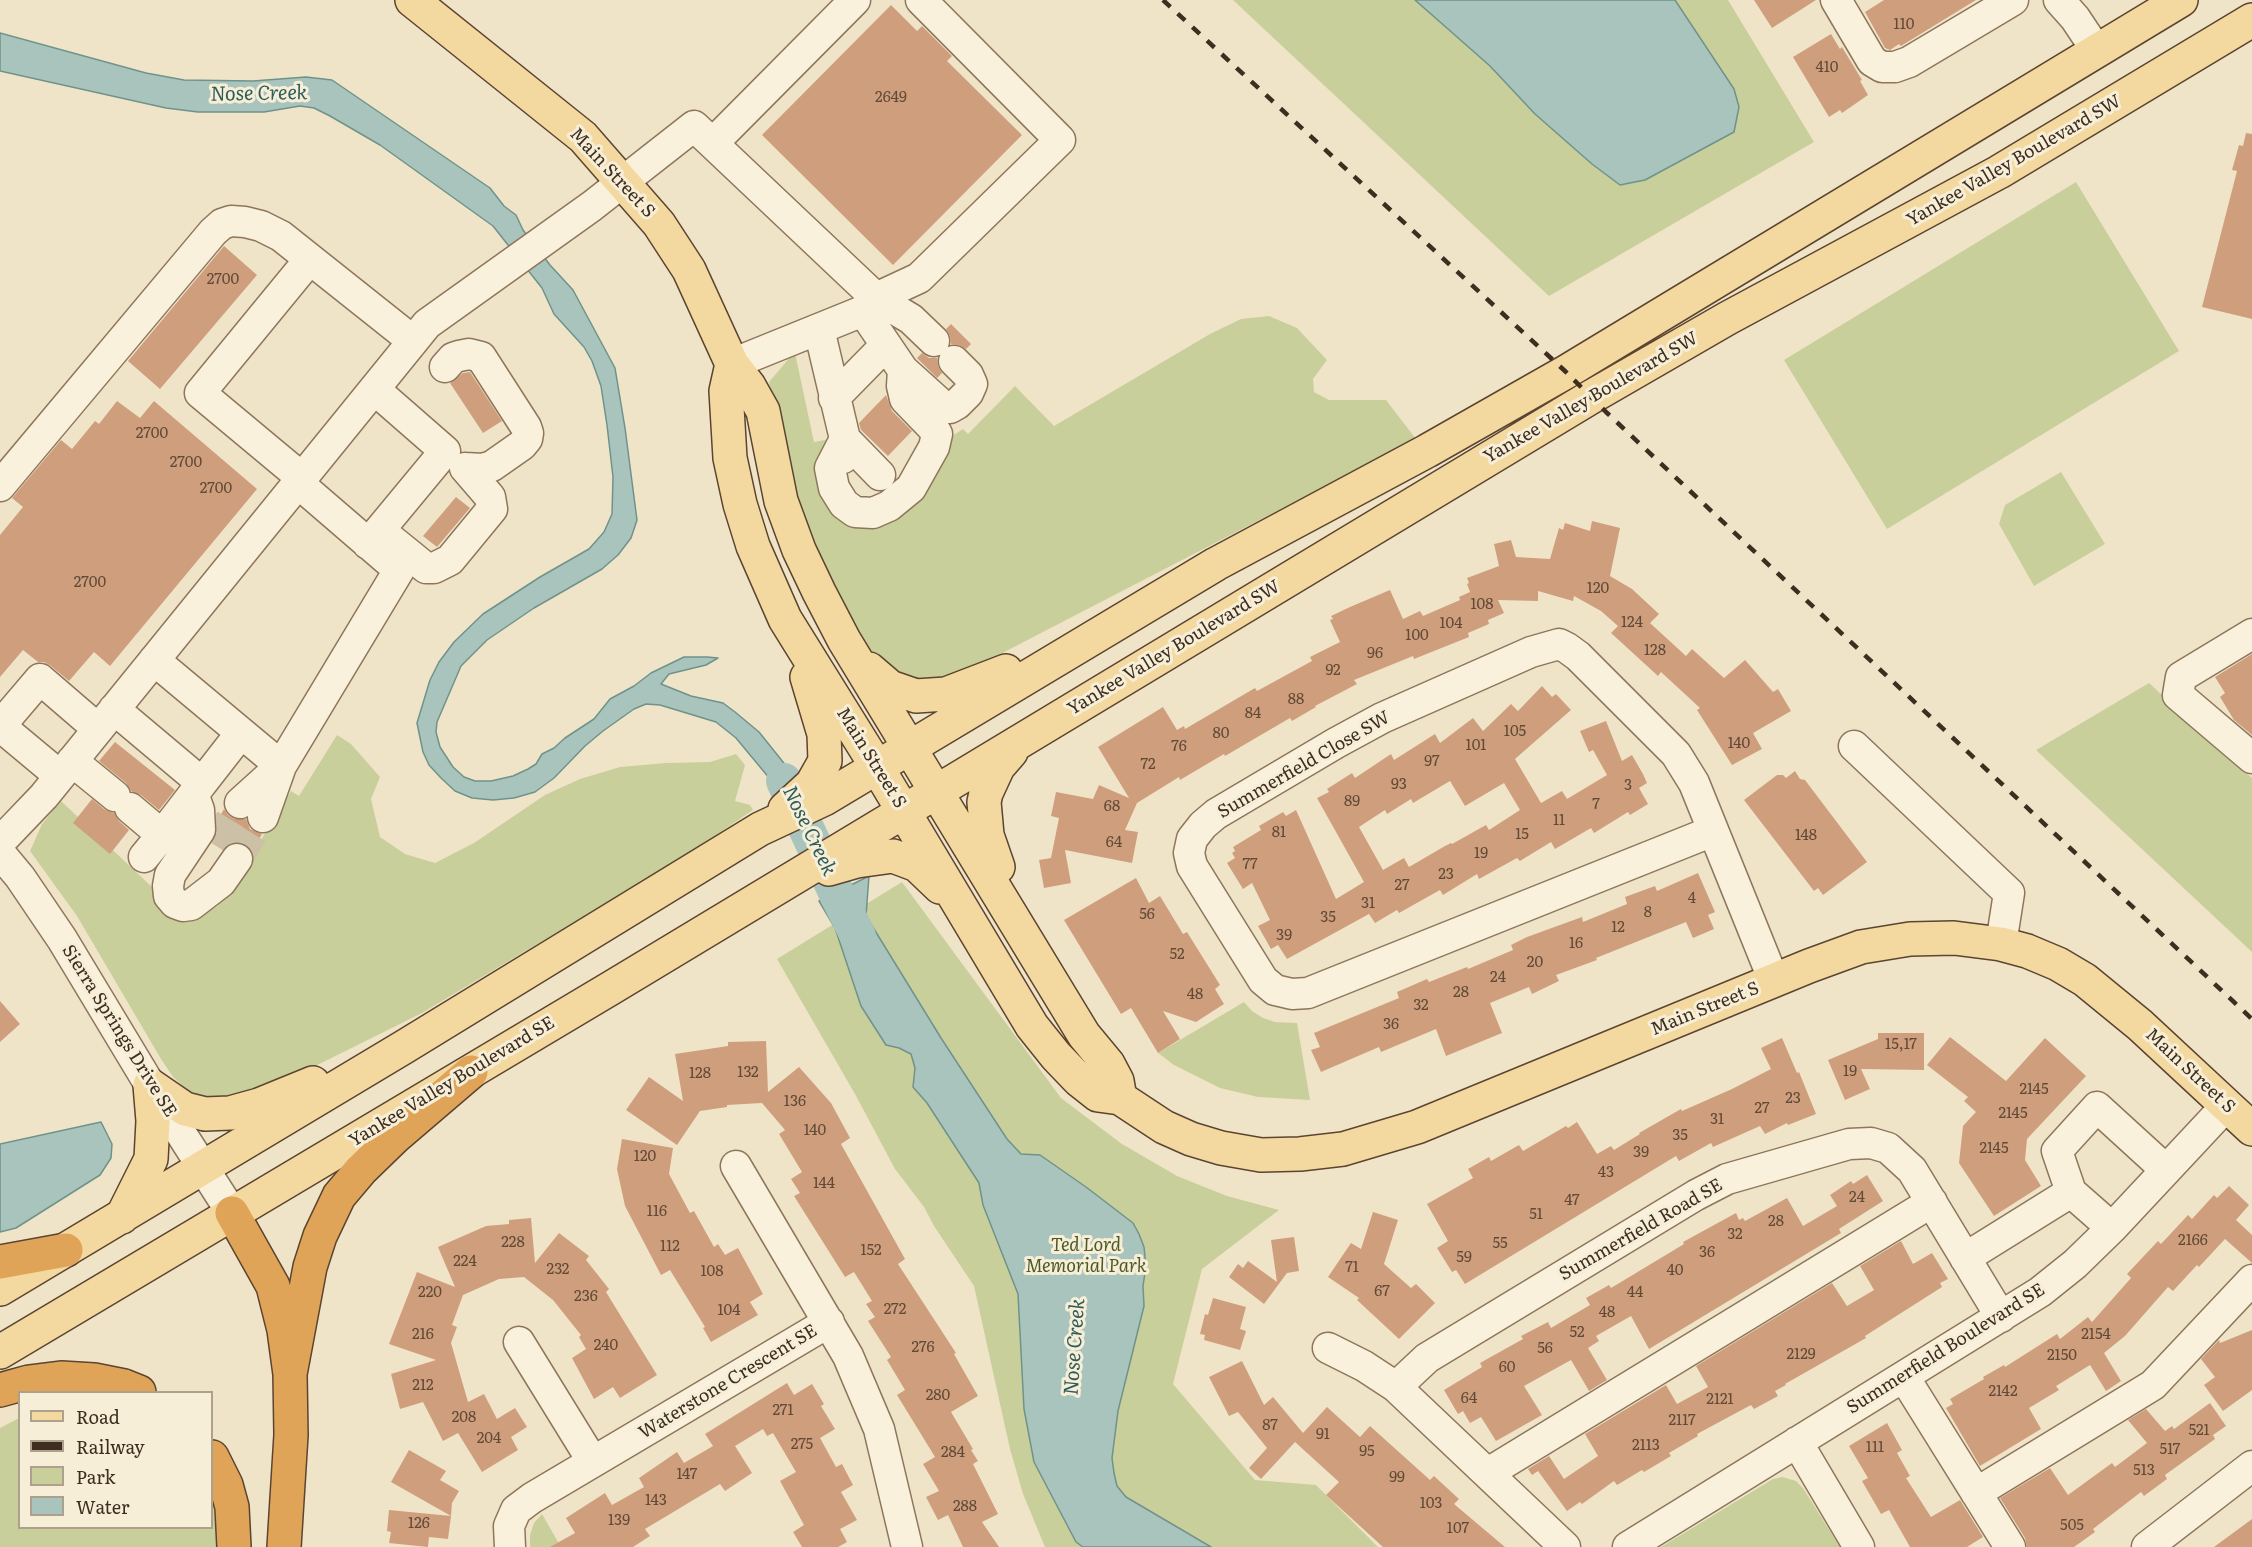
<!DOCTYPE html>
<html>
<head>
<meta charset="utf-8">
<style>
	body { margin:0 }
	#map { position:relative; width:2252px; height:1547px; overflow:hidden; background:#f0e4c8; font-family:Literata,serif }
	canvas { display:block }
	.legend { position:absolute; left:18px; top:1391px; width:195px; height:138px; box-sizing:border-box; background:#f7eed8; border:2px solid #ada18e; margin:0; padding:8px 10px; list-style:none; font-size:18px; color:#3d2e20 }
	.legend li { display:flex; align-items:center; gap:12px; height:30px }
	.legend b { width:30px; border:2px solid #ada18e }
</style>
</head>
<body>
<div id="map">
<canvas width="2252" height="1547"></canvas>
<ul class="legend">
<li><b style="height:8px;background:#f3d9a0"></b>Road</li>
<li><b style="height:8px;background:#3d2e20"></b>Railway</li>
<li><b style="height:16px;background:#c9cf9b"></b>Park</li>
<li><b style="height:16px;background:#a9c4bc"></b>Water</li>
</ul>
</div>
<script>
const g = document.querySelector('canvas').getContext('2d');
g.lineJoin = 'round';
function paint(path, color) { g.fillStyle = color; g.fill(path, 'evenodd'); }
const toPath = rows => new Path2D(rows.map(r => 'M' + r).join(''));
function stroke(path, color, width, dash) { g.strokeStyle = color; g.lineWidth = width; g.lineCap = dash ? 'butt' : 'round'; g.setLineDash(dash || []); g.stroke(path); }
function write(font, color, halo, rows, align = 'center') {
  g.font = font + ' Literata,serif'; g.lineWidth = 6; g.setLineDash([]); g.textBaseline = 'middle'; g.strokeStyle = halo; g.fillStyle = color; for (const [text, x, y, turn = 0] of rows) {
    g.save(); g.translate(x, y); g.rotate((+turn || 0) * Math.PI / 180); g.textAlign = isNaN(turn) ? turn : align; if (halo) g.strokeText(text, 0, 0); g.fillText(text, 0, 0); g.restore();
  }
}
paint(toPath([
	[1233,0,1728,0,1814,142,1549,296],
	[2076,182,2179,351,1887,529,1784,360],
	[1269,316,1297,328,1327,360,1313,379,1314,392,1329,400,1386,400,1416,439,985,662,938,678,922,680,902,679,874,657,856,631,819,563,797,503,769,382,792,355,795,353,814,442,830,439,858,522,946,440,963,429,968,434,1015,386,1054,426,1210,334,1241,319],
	[2061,472,2105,544,2034,586,1999,524,2005,505],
	[2149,683,2252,778,2252,952,2036,750],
	[337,735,351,744,380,777,371,799,380,837,405,854,435,863,474,843,545,795,580,779,620,767,666,763,710,762,736,754,745,765,735,801,750,805,753,810,694,850,422,1013,277,1085,218,1102,195,1097,173,1077,161,1059,77,916,30,851,42,824,61,801,172,906,206,912,216,907,226,897,291,791,299,796],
	[902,882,1061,1098,1122,1144,1177,1176,1227,1196,1279,1210,1202,1269,1173,1384,1255,1480,1316,1485,1378,1547,1045,1547,1023,1494,1010,1449,974,1286,934,1226,924,1207,895,1169,855,1094,777,959],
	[1244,1002,1252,1011,1263,1018,1275,1022,1297,1023,1310,1100,1258,1097,1220,1088,1174,1065,1158,1053],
	[19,1418,20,1528,212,1528,212,1481,224,1547,0,1547,0,1428],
	[1782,1477,1796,1481,1803,1488,1840,1547,1661,1547,1773,1479],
	[542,1514,561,1547,530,1547,530,1535,534,1523]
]), '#c9cf9b');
const water = toPath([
	[1415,0,1675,0,1734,89,1739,107,1734,132,1645,180,1620,185,1592,164,1535,114,1490,66,1415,0],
	[0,33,146,73,184,80,253,81,306,77,332,80,490,188,504,206,516,215,523,230,550,265,573,290,615,368,625,428,637,520,631,538,618,555,602,569,534,608,487,640,461,666,437,722,436,732,440,747,453,767,464,777,475,781,491,781,513,776,528,769,536,764,542,754,554,748,565,738,594,719,610,699,634,686,651,673,684,657,707,657,718,658,706,665,669,674,661,684,691,696,723,703,735,712,759,732,795,777,780,791,736,738,716,722,660,705,646,704,634,709,603,731,585,746,554,778,535,792,514,798,493,800,472,798,455,791,441,778,429,765,423,752,417,723,430,680,439,662,454,642,483,614,540,577,589,549,604,532,612,514,613,477,607,425,601,386,592,361,584,347,554,314,542,288,493,226,380,145,330,116,314,108,300,106,264,112,198,112,166,108,0,71,0,33],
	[869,876,866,916,941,1038,1007,1139,1021,1154,1040,1155,1086,1187,1133,1223,1139,1234,1144,1247,1146,1266,1143,1286,1144,1306,1118,1411,1112,1458,1114,1473,1117,1486,1126,1497,1211,1547,1083,1547,1076,1542,1034,1462,1024,1409,1018,1294,983,1205,979,1183,927,1103,913,1087,915,1068,911,1054,899,1048,886,1045,861,1006,835,928,819,901,869,876],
	[101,1122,112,1144,111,1158,100,1175,16,1228,0,1232,0,1144,101,1122]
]);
paint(water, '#a9c4bc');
stroke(water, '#6f938a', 1.5);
stroke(toPath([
	[784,781,836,892,858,936]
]), '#a9c4bc', 36);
paint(toPath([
	[1754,0,1816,0,1772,28],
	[1884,0,1976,0,1901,46,1899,44,1890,50,1885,48,1865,12],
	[891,5,917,31,922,26,952,56,947,61,1022,135,893,265,762,135],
	[1831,34,1840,49,1842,47,1862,80,1860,81,1868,95,1842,113,1840,110,1829,117,1793,57],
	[2246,133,2252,134,2252,319,2202,307,2237,171,2232,170,2239,145,2243,146],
	[224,246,257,275,160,389,128,361],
	[951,324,971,344,966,349,959,345,951,344,950,336,946,329],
	[922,353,929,358,937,358,938,366,942,373,937,378,917,358],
	[470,372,502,421,483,433,450,383,463,373],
	[886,395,892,411,912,431,888,456,861,430,859,423],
	[117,401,140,418,154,401,257,489,110,666,94,652,69,681,51,666,44,662,38,662,23,650,0,677,0,535,23,507,12,498,61,440,72,449,95,421,99,424],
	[456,497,470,508,437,547,423,536],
	[1592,521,1620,528,1610,576,1632,589,1659,614,1650,623,1686,656,1692,649,1724,678,1745,660,1773,692,1778,689,1791,711,1753,733,1762,749,1732,765,1697,710,1700,708,1661,672,1658,676,1611,633,1618,626,1601,611,1574,596,1573,601,1538,591,1538,601,1498,600,1504,613,1488,620,1489,624,1468,633,1469,637,1414,659,1413,656,1354,680,1357,684,1315,706,1316,707,1292,721,1290,718,1225,756,1224,754,1180,780,1179,777,1137,803,1125,830,1138,832,1132,863,1065,850,1071,883,1044,888,1039,860,1051,858,1059,818,1051,816,1056,792,1093,799,1099,785,1129,798,1098,747,1163,707,1177,730,1184,726,1185,729,1255,688,1257,691,1312,661,1310,657,1340,642,1330,620,1333,619,1331,616,1350,607,1390,590,1403,619,1420,611,1423,616,1460,600,1459,597,1470,592,1467,584,1469,583,1467,578,1499,566,1494,544,1511,540,1516,557,1550,559,1559,528,1563,530,1565,523,1590,531],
	[2252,654,2252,735,2234,720,2220,697,2225,693,2215,677],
	[1542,686,1552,697,1556,694,1571,710,1515,759,1541,803,1562,791,1567,799,1607,775,1593,750,1589,752,1580,731,1606,721,1622,761,1632,755,1643,774,1647,783,1639,788,1648,804,1630,815,1628,812,1594,833,1591,828,1555,849,1551,842,1520,861,1517,858,1479,879,1477,874,1443,895,1440,890,1399,913,1397,910,1375,923,1369,914,1287,959,1278,945,1271,949,1258,926,1270,920,1252,883,1243,889,1227,863,1235,858,1232,853,1235,851,1233,847,1261,830,1259,826,1283,812,1286,816,1296,810,1336,899,1364,882,1317,798,1329,792,1327,789,1352,773,1355,778,1391,754,1394,760,1435,734,1440,743,1473,718,1483,731,1511,704,1518,711],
	[1450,781,1465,806,1504,783,1520,810,1489,830,1486,825,1452,844,1451,843,1445,846,1409,867,1404,858,1383,870,1359,827,1385,810,1387,814,1411,799,1413,803],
	[115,742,175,790,159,810,141,795,131,791,126,783,99,761],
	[1795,771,1800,779,1805,780,1867,862,1823,895,1818,888,1814,891,1744,800,1777,775,1783,775,1786,778],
	[92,799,104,809,114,813,119,821,129,830,110,854,73,823],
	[224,809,228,815,234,819,246,819,250,829,262,834,252,851,246,845,239,842,230,843,223,850,212,843,217,830,217,821],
	[1698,873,1715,912,1708,915,1714,929,1693,938,1686,922,1596,958,1597,960,1556,975,1559,981,1532,994,1529,987,1490,1003,1502,1033,1446,1056,1436,1029,1381,1052,1379,1047,1321,1072,1311,1050,1320,1047,1314,1033,1399,998,1397,992,1427,979,1429,982,1467,967,1468,969,1513,950,1511,945,1527,937,1582,917,1583,922,1627,904,1625,897,1655,886,1657,891],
	[1136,878,1149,903,1160,896,1183,934,1187,932,1220,985,1215,989,1224,1004,1196,1022,1163,1011,1180,1039,1158,1053,1131,1008,1121,1014,1064,920],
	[0,1001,20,1024,0,1042],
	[1878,1033,1924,1033,1924,1070,1861,1069,1870,1089,1845,1100,1828,1060,1878,1039],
	[1950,1037,2006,1081,2045,1038,2086,1076,2027,1139,2025,1160,2041,1186,1994,1216,1959,1163,1963,1126,1976,1112,1964,1101,1968,1097,1927,1065],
	[1782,1038,1797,1073,1799,1072,1816,1114,1788,1125,1787,1123,1765,1134,1760,1126,1713,1147,1711,1143,1679,1161,1676,1156,1465,1284,1456,1270,1452,1272,1437,1248,1448,1241,1427,1204,1473,1178,1468,1169,1489,1157,1491,1161,1519,1145,1523,1151,1566,1126,1568,1128,1577,1122,1597,1154,1611,1146,1614,1150,1640,1134,1639,1133,1681,1109,1682,1111,1732,1089,1771,1069,1761,1048],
	[766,1041,768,1092,799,1067,831,1103,850,1138,841,1144,905,1259,898,1264,956,1353,954,1354,978,1396,951,1412,973,1449,971,1450,978,1461,973,1464,998,1514,982,1522,999,1547,963,1547,948,1515,938,1520,926,1497,939,1491,923,1464,935,1457,897,1395,905,1390,887,1360,891,1357,868,1321,875,1317,866,1304,872,1301,854,1272,845,1277,794,1196,800,1193,791,1179,802,1172,779,1134,785,1130,762,1103,727,1105,727,1107,700,1111,677,1145,626,1110,649,1077,683,1101,675,1054,728,1046,728,1042],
	[622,1139,673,1148,669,1174,690,1213,694,1211,714,1247,718,1244,725,1255,738,1248,763,1294,750,1302,758,1315,711,1342,703,1328,705,1327,670,1270,661,1275,625,1206,617,1169],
	[1867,1175,1883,1201,1839,1229,1841,1233,1649,1349,1631,1316,1596,1336,1599,1341,1588,1348,1607,1380,1589,1391,1571,1360,1524,1386,1542,1415,1496,1441,1481,1417,1470,1423,1463,1411,1458,1414,1444,1390,1482,1367,1480,1363,1523,1339,1521,1336,1548,1322,1551,1328,1590,1305,1586,1298,1609,1285,1611,1288,1684,1244,1683,1242,1736,1213,1739,1220,1743,1218,1745,1221,1787,1198,1803,1226,1837,1206,1830,1195,1851,1181,1853,1184],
	[2229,1186,2249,1205,2236,1220,2252,1235,2252,1263,2225,1239,2199,1267,2197,1265,2173,1291,2168,1287,2125,1336,2104,1353,2121,1381,2106,1391,2090,1365,2056,1386,2059,1390,2029,1408,2041,1429,1980,1466,1946,1408,1953,1404,1950,1399,1984,1379,1983,1377,2004,1365,2005,1367,2057,1334,2060,1339,2088,1317,2092,1322,2131,1278,2127,1274,2158,1241,2161,1244,2188,1215,2192,1219,2214,1195,2217,1198],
	[1373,1212,1398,1220,1384,1264,1411,1288,1416,1284,1435,1303,1399,1339,1357,1300,1359,1298,1328,1277,1351,1243,1361,1249],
	[531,1218,535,1263,559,1233,589,1256,586,1260,609,1289,606,1292,657,1375,620,1398,613,1387,594,1399,572,1358,586,1349,579,1337,581,1335,553,1300,524,1277,499,1279,463,1295,452,1325,457,1327,451,1343,468,1402,484,1394,497,1419,515,1408,527,1427,511,1437,518,1450,482,1472,458,1433,443,1441,423,1402,400,1409,391,1374,436,1360,389,1344,417,1272,455,1287,438,1247,486,1226,509,1224,509,1220],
	[1294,1237,1299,1271,1287,1273,1264,1304,1229,1277,1238,1264,1243,1268,1248,1261,1277,1282,1271,1240],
	[1901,1241,1913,1264,1932,1253,1948,1279,1940,1283,1942,1287,1865,1336,1866,1338,1785,1384,1786,1385,1775,1391,1778,1396,1754,1409,1751,1405,1697,1434,1698,1436,1669,1453,1671,1456,1644,1472,1642,1470,1617,1485,1614,1481,1582,1504,1580,1502,1567,1511,1538,1471,1532,1475,1528,1469,1549,1456,1564,1479,1598,1456,1585,1434,1666,1385,1677,1404,1708,1387,1696,1366,1832,1283,1847,1306,1874,1290,1860,1266],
	[1213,1298,1246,1307,1240,1329,1246,1331,1240,1350,1204,1340,1205,1335,1200,1334,1205,1314,1208,1315],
	[2252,1330,2252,1390,2223,1411,2204,1385,2215,1377,2201,1359,2219,1340,2220,1343],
	[1242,1361,1264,1405,1273,1397,1303,1433,1327,1407,1360,1437,1370,1426,1430,1480,1434,1476,1459,1499,1454,1504,1505,1547,1383,1547,1326,1495,1339,1482,1295,1442,1261,1479,1249,1468,1267,1448,1238,1412,1229,1416,1209,1377],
	[787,1383,794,1395,812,1384,824,1404,821,1406,835,1429,820,1438,836,1467,842,1464,853,1485,841,1492,857,1520,840,1529,847,1542,838,1547,802,1547,793,1532,804,1525,780,1481,796,1472,773,1433,767,1436,763,1429,735,1446,752,1473,725,1491,720,1484,645,1529,650,1536,633,1547,550,1547,575,1533,566,1518,605,1493,612,1505,644,1487,639,1478,677,1452,684,1463,713,1446,705,1434],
	[2210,1403,2226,1426,2213,1435,2215,1439,2165,1475,2167,1479,2144,1496,2141,1492,2093,1529,2095,1532,2074,1547,2027,1547,2025,1538,2000,1498,2050,1468,2068,1495,2112,1463,2115,1467,2147,1443,2128,1420,2146,1409,2165,1431,2172,1426,2174,1429],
	[1887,1423,1902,1450,1897,1453,1910,1476,1906,1478,1931,1517,1960,1500,1983,1537,1967,1547,1910,1547,1889,1510,1881,1514,1862,1481,1868,1478,1849,1446],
	[409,1450,446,1471,440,1480,459,1491,452,1503,451,1516,391,1482],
	[389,1510,451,1516,448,1539,429,1537,428,1547,389,1543,391,1532,387,1531],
	[2252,1519,2252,1547,2214,1547]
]), '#cf9f7d');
stroke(toPath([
	[215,845,240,803],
	[237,859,263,817]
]), '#ccc0a6', 30, [30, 15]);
const minor = toPath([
	[1836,0,1872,61,1882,67,1895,67,1909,62,2013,0],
	[2059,0,2075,18,2097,51],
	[713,143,855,0],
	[876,298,919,278,1060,140,921,0],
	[876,298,911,319,934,341],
	[863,311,903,370,944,407,950,408,957,404,968,393,972,384,968,375,954,361],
	[819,329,845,439,843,458],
	[445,367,453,358,459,356,469,354,481,357,526,427,528,433,527,439,522,445,492,466,483,469,465,468],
	[834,398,886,345],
	[845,439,830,468,834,488,844,504,855,512,873,513,889,506,911,488,934,447,937,434,934,429,905,399,902,386,903,370],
	[845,439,880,475],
	[302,478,200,393,310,259],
	[0,486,213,232,222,224,231,221,245,222,261,226,281,236,413,341],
	[389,538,426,568,434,568,450,560,492,509,490,497,465,468],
	[368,544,445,451,374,389],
	[2252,634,2181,677,2178,695,2252,758],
	[154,660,281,766,399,570,298,483],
	[114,709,202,783,162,835,130,808],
	[1854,746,2009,893,2001,944],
	[72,761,115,796],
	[60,776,0,726,40,679,98,729],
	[202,783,241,733],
	[194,796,199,810,200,830,170,875,168,886,169,896,175,903,183,906,191,905,221,882,237,859],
	[240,803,281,766],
	[263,817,280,769],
	[1713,831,1308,993,1292,994,1275,990,1263,980,1192,866,1189,853,1192,839,1203,825,1216,814,1336,743,1382,718,1531,652,1559,644,1567,648,1578,656,1676,754,1694,783,1774,981],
	[0,842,44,796,427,324,592,206,694,126,876,298,863,311,732,364],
	[0,853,20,877,62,939,150,1085,232,1213],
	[144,857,162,835],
	[736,1166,848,1356,879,1429,907,1547],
	[2112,1228,2071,1192,2057,1151,2097,1107,2166,1170],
	[1965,1258,2071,1192],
	[519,1342,593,1462],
	[1328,1348,1364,1366,1396,1387],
	[1904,1377,2010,1547],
	[1797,1442,1859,1547],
	[1488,1473,1932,1202],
	[1976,1493,2153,1385,2252,1280],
	[510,1547,509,1526,516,1510,532,1498,829,1322],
	[1565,1547,1396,1387,1427,1358,1696,1195,1727,1179,1849,1144,1871,1143,1888,1148,1912,1170,2001,1317],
	[1628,1547,2040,1292,2075,1264,2112,1228,2227,1105],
	[2147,1547,2252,1466]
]);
const major = toPath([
	[412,0,583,137,659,224,689,270,732,364,749,386,763,411,781,501,799,550,819,592,844,640,1084,1035,1108,1064,1117,1081,1120,1098],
	[732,364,726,391,730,458,740,504,753,546,785,619,877,767,1032,1026,1056,1056,1079,1080,1098,1095,1120,1098,1164,1127,1191,1139,1221,1148,1261,1155,1300,1154,1343,1149,1417,1127,1809,966,1861,947,1910,939,1954,938,2001,944,2027,951,2058,964,2085,980,2140,1025,2252,1129],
	[869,669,890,687,916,696,946,694,1006,671],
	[785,809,812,784,825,761,824,734,807,677],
	[998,867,987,835,984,802,986,793,998,767,1011,752],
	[829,869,857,861,893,856,917,865,940,887],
	[150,1085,185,1109,205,1114,230,1113,259,1105,313,1083],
	[122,1217,151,1159,153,1121,150,1085],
	[0,1289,404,1047,760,829,824,799,1216,564,1427,451,1566,372,2181,0],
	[0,1352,611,988,1591,397,1728,318,1999,172,2252,20]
]);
const highway = toPath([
	[232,1213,273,1286,284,1330,290,1374,291,1435,284,1547],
	[0,1262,66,1250],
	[290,1374,310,1267,320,1236,339,1196,361,1170,395,1137,471,1072],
	[0,1390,29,1382,61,1378,94,1380,124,1386,139,1392],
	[212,1457,226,1485,232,1507,234,1547]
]);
stroke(minor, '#8d765c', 33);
stroke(major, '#5b4430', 36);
stroke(highway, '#5b4430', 36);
stroke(minor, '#faf1dc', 30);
stroke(major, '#f3d9a0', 33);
stroke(highway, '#e0a458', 33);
stroke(toPath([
	[1163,0,1566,372,1606,412,2252,1019]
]), '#3d2e20', 4.5, [10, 10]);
write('15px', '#624a37', null, [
	["110",1904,25],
	["410",1827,68],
	["2649",891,98],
	["2700",223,280],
	["2700",152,434],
	["2700",186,463],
	["2700",216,489],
	["2700",90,583],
	["120",1598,589],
	["108",1482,605],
	["124",1632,623],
	["104",1451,624],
	["100",1417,636],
	["128",1655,651],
	["96",1375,654],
	["92",1333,671],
	["88",1296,700],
	["84",1253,714],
	["105",1515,732],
	["80",1221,734],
	["140",1739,744],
	["101",1476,746],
	["76",1179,747],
	["97",1432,762],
	["72",1148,765],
	["93",1399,785],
	["3",1628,786],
	["89",1352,802],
	["7",1596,805],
	["68",1112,807],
	["11",1559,821],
	["81",1279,833],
	["15",1522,835],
	["148",1806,836],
	["64",1114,843],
	["19",1481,854],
	["77",1250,865],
	["23",1446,875],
	["27",1402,886],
	["4",1692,899],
	["31",1368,904],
	["8",1648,913],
	["56",1147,915],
	["35",1328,918],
	["12",1618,928],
	["39",1284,936],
	["16",1576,944],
	["52",1177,955],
	["20",1535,963],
	["24",1498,978],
	["28",1461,993],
	["48",1195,995],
	["32",1421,1006],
	["36",1391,1025],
	["15,17",1901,1045],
	["19",1850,1072],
	["132",748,1073],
	["128",700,1074],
	["2145",2034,1090],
	["23",1793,1099],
	["136",795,1102],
	["27",1762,1109],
	["2145",2013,1114],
	["31",1717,1120],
	["140",815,1131],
	["35",1680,1136],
	["2145",1994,1149],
	["39",1641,1153],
	["120",645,1157],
	["43",1606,1173],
	["144",824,1184],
	["24",1857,1198],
	["47",1572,1201],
	["116",657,1212],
	["51",1536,1215],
	["28",1776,1222],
	["32",1735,1235],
	["2166",2193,1241],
	["228",513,1243],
	["55",1500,1244],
	["112",670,1247],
	["152",871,1251],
	["36",1707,1253],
	["59",1464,1258],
	["224",465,1262],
	["71",1352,1268],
	["232",558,1270],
	["40",1675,1271],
	["108",712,1272],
	["67",1382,1292],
	["220",430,1293],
	["44",1635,1293],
	["236",586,1297],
	["272",895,1310],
	["104",729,1311],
	["48",1607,1313],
	["52",1577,1333],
	["216",423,1335],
	["2154",2096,1335],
	["240",606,1346],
	["276",923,1348],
	["56",1545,1349],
	["2129",1801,1355],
	["2150",2062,1356],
	["60",1507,1368],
	["212",423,1386],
	["2142",2003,1392],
	["280",938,1396],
	["64",1469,1399],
	["2121",1720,1400],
	["271",783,1411],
	["208",464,1418],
	["2117",1682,1421],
	["87",1270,1426],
	["521",2199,1431],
	["91",1323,1435],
	["204",489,1439],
	["275",802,1445],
	["2113",1646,1446],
	["111",1875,1448],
	["517",2170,1450],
	["95",1367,1452],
	["284",953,1453],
	["513",2144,1471],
	["147",687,1475],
	["99",1397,1478],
	["143",656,1501],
	["103",1431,1504],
	["288",965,1507],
	["139",619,1521],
	["126",419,1524],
	["505",2072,1526],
	["107",1458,1529]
]);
write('18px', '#3d2e20', '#f7eed8', [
	["Yankee Valley Boulevard SW",2014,161,-30],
	["Main Street S",612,173,47],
	["Yankee Valley Boulevard SW",1591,398,-30],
	["Yankee Valley Boulevard SW",1174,648,-31],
	["Main Street S",871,758,58],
	["Summerfield Close SW",1304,765,-30],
	["Main Street S",1705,1009,-22],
	["Sierra Springs Drive SE",119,1031,58],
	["Main Street S",2190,1071,43],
	["Yankee Valley Boulevard SE",452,1082,-31],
	["Summerfield Road SE",1641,1230,-30],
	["Summerfield Boulevard SE",1946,1349,-32],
	["Waterstone Crescent SE",728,1382,-31]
]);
write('italic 18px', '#4d5a26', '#f7eed8', [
	["Ted Lord",1086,1246],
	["Memorial Park",1086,1267]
]);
write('italic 20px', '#2f5d5a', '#f7eed8', [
	["Nose Creek",259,94,-1],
	["Nose Creek",809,831,64],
	["Nose Creek",1075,1347,-86]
]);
</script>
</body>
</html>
